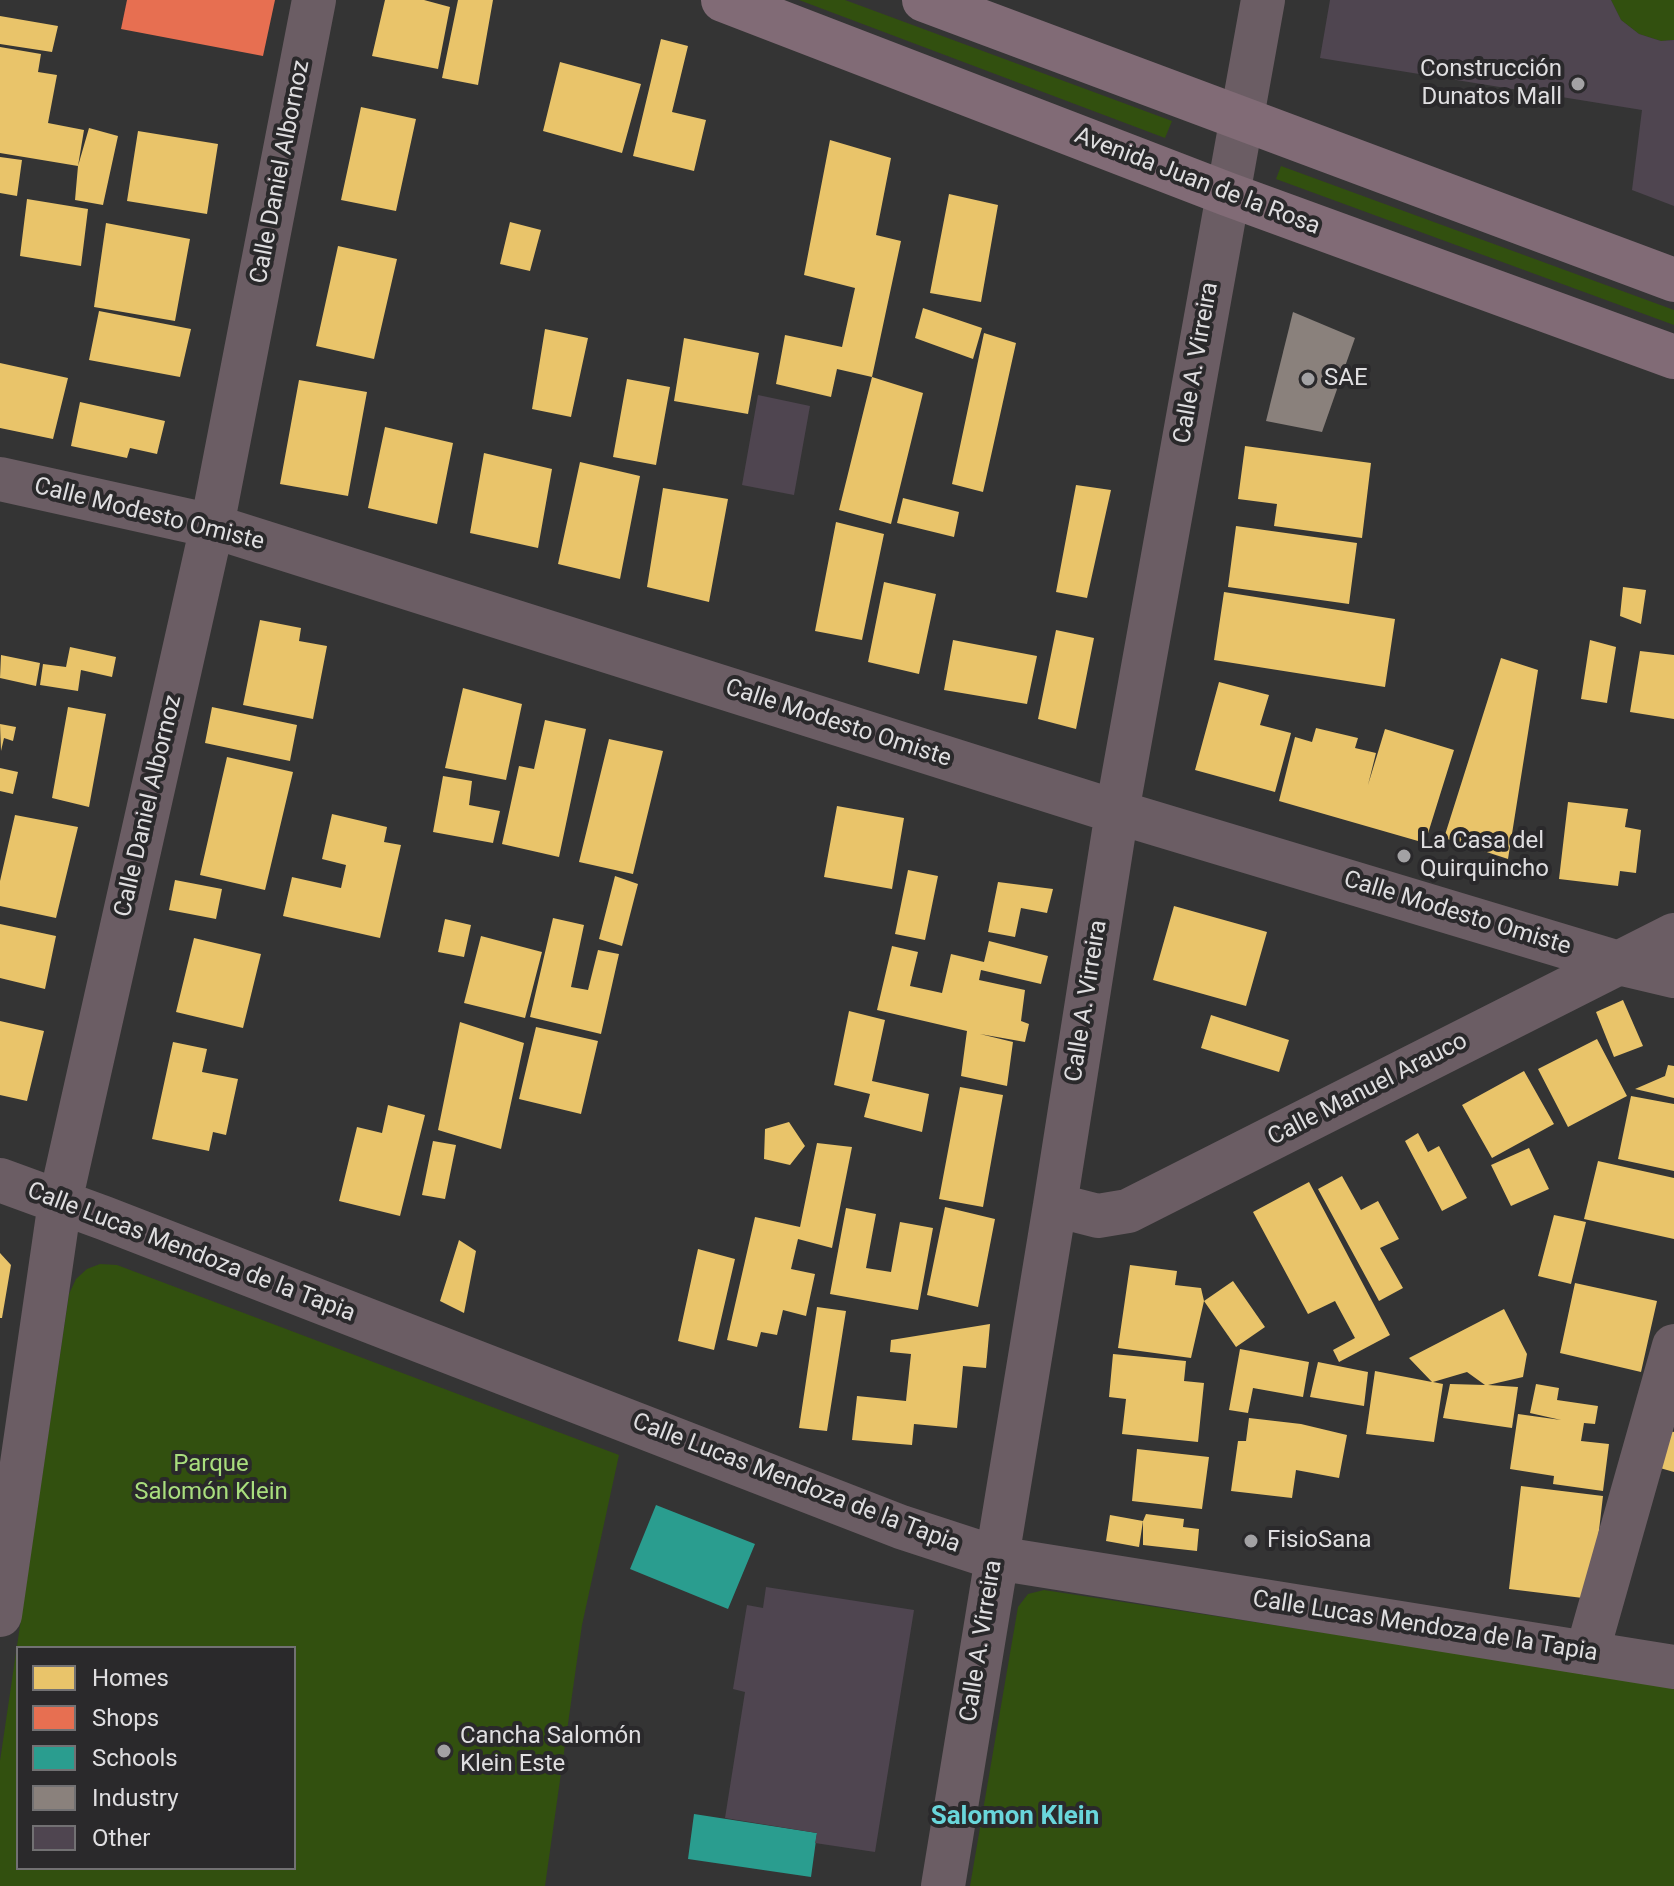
<!DOCTYPE html>
<html>
<head>
<meta charset="utf-8">
<style>
	body { margin:0 }
	#map { position:relative; width:1674px; height:1886px; overflow:hidden; background:#343434; font-family:Roboto,sans-serif }
	canvas { display:block }
	.legend { position:absolute; left:16px; top:1646px; width:280px; height:224px; box-sizing:border-box; background:#2a292b; border:2px solid #727173; margin:0; padding:10px 14px; list-style:none; font-size:24px; color:#dfdee0 }
	.legend li { display:flex; align-items:center; gap:16px; height:40px }
	.legend b { width:40px; border:2px solid #727173 }
</style>
</head>
<body>
<div id="map">
<canvas width="1674" height="1886"></canvas>
<ul class="legend">
<li><b style="height:22px;background:#e9c46a"></b>Homes</li>
<li><b style="height:22px;background:#e76f51"></b>Shops</li>
<li><b style="height:22px;background:#2a9d8f"></b>Schools</li>
<li><b style="height:22px;background:#8a817c"></b>Industry</li>
<li><b style="height:22px;background:#4f4550"></b>Other</li>
</ul>
</div>
<script>
const g = document.querySelector('canvas').getContext('2d');
g.lineJoin = 'round';
function paint(path, color) { g.fillStyle = color; g.fill(path, 'evenodd'); }
const toPath = rows => new Path2D(rows.map(r => 'M' + r).join(''));
function stroke(path, color, width, dash) { g.strokeStyle = color; g.lineWidth = width; g.lineCap = dash ? 'butt' : 'round'; g.setLineDash(dash || []); g.stroke(path); }
function write(font, color, halo, rows, align = 'center') {
  g.font = font + ' Roboto,sans-serif'; g.lineWidth = 8; g.setLineDash([]); g.textBaseline = 'middle'; g.strokeStyle = halo; g.fillStyle = color; for (const [text, x, y, turn = 0] of rows) {
    g.save(); g.translate(x, y); g.rotate((+turn || 0) * Math.PI / 180); g.textAlign = isNaN(turn) ? turn : align; if (halo) g.strokeText(text, 0, 0); g.fillText(text, 0, 0); g.restore();
  }
}
paint(toPath([
	[799,0,845,0,1172,121,1165,138],
	[1611,0,1674,0,1674,40,1661,41,1639,34,1621,20],
	[1281,166,1674,310,1674,325,1276,179],
	[100,1264,117,1265,619,1455,582,1625,545,1886,0,1886,0,1761,69,1294,76,1279,87,1269],
	[18,1648,294,1648,294,1868,18,1868],
	[1044,1590,1674,1686,1674,1886,970,1886,1018,1607,1028,1594]
]), '#32500f');
paint(toPath([
	[385,0,424,0,450,7,438,69,372,56],
	[458,0,493,0,478,85,442,78],
	[0,16,58,26,52,52,0,44],
	[661,39,688,46,672,112,706,120,694,171,633,156],
	[0,47,41,54,38,72,57,75,48,123,84,130,78,166,0,153],
	[560,62,641,84,622,153,543,131],
	[361,107,416,119,396,211,341,200],
	[89,128,118,136,103,205,75,200,78,166],
	[138,131,218,144,207,214,127,201],
	[830,140,891,158,876,235,901,241,872,377,923,393,891,524,839,510,872,377,837,369,831,397,776,384,785,335,842,347,855,288,804,275],
	[0,157,22,160,17,196,0,193],
	[949,194,998,205,981,302,930,293],
	[27,199,88,209,81,266,20,256],
	[510,222,541,230,530,271,500,264],
	[106,223,190,239,175,321,94,307],
	[338,246,397,259,374,359,316,346],
	[923,308,982,328,973,359,915,338],
	[99,311,191,329,180,377,89,360],
	[545,329,588,338,571,417,532,409],
	[984,333,1016,343,983,492,952,484],
	[684,338,759,353,748,414,674,401],
	[0,363,68,378,53,439,0,428],
	[627,379,670,387,656,465,613,457],
	[299,380,367,392,348,496,280,484],
	[80,402,165,421,157,454,130,448,127,458,71,446],
	[385,427,453,443,437,524,368,508],
	[1245,446,1371,463,1362,538,1274,526,1277,504,1238,499],
	[484,453,552,469,538,548,470,533],
	[580,462,640,476,620,579,558,564],
	[1076,485,1111,490,1087,598,1056,592],
	[663,488,728,499,709,602,647,587],
	[903,498,959,512,954,537,897,523],
	[836,522,884,534,862,640,815,631],
	[1236,526,1357,543,1349,604,1228,587],
	[884,582,936,594,919,674,868,662],
	[1623,587,1646,590,1641,624,1620,616],
	[1224,592,1395,619,1385,687,1214,660],
	[260,620,301,628,299,641,327,646,313,719,243,705],
	[1056,630,1094,638,1076,729,1038,719],
	[953,640,1037,656,1027,704,944,690],
	[1590,640,1616,647,1607,703,1581,699],
	[70,647,116,657,112,677,81,670,78,691,40,685,43,664,66,667],
	[1640,651,1674,655,1674,719,1630,712],
	[1,655,40,663,36,686,0,678],
	[1501,658,1538,670,1508,859,1444,838],
	[1219,682,1269,695,1260,725,1291,733,1275,792,1195,770],
	[463,688,522,704,506,780,445,768],
	[68,707,106,714,89,807,52,798],
	[212,707,297,725,290,761,205,743],
	[545,720,586,729,559,857,502,844,519,766,534,769],
	[0,724,16,727,13,741,4,738,1,751],
	[1316,728,1358,738,1355,748,1376,753,1368,785,1385,729,1454,750,1425,843,1279,801,1295,737,1312,742],
	[609,739,663,751,633,874,579,862],
	[227,757,293,772,265,890,200,875],
	[0,768,18,772,13,794,0,791],
	[443,776,472,781,469,805,500,811,493,843,433,832],
	[1568,802,1628,809,1625,827,1641,830,1636,873,1620,871,1618,886,1559,879],
	[837,806,904,818,892,889,824,877],
	[332,814,387,827,384,842,401,845,380,938,283,916,292,877,341,888,346,865,322,859],
	[15,815,78,827,56,918,0,906,0,881],
	[908,870,938,876,925,940,895,934],
	[615,876,638,884,622,946,599,939],
	[175,880,222,889,216,919,169,910],
	[998,882,1053,889,1047,913,1021,908,1015,937,988,932],
	[1174,906,1267,932,1246,1006,1153,980],
	[553,918,584,925,571,987,588,990,598,950,619,954,601,1034,530,1017],
	[445,919,471,925,464,957,438,952],
	[0,924,56,936,45,989,0,978],
	[481,936,542,952,525,1018,464,1003],
	[194,938,261,954,243,1028,176,1012],
	[989,941,1048,956,1041,984,981,970,979,980,1025,990,1021,1021,1029,1024,1025,1042,980,1034,1013,1042,1007,1086,961,1076,967,1031,877,1010,892,946,918,952,910,986,942,993,951,954,984,962],
	[1623,1000,1643,1046,1614,1057,1596,1012],
	[849,1011,885,1020,872,1081,929,1094,922,1132,864,1117,870,1094,834,1085],
	[1211,1015,1289,1040,1279,1072,1201,1048],
	[0,1021,44,1031,27,1101,0,1095],
	[460,1022,524,1043,501,1149,438,1130],
	[536,1027,598,1041,581,1114,519,1099],
	[1597,1039,1627,1096,1568,1127,1538,1069],
	[173,1042,207,1049,202,1072,238,1079,226,1135,213,1132,209,1151,152,1139],
	[1668,1065,1674,1066,1674,1098,1635,1089,1665,1076],
	[1524,1071,1554,1124,1492,1158,1462,1105],
	[960,1087,1003,1095,983,1207,939,1199],
	[1631,1096,1674,1104,1674,1171,1618,1159],
	[388,1105,425,1115,400,1216,339,1201,357,1127,382,1133],
	[789,1122,805,1146,790,1165,764,1159,765,1129],
	[1418,1133,1428,1152,1439,1146,1467,1198,1442,1211,1405,1141],
	[433,1141,456,1145,445,1199,422,1195],
	[817,1143,852,1147,832,1248,798,1239,791,1269,815,1274,806,1316,783,1310,777,1335,761,1332,757,1347,727,1340,755,1217,800,1227],
	[1529,1148,1549,1189,1511,1206,1491,1165],
	[1598,1161,1674,1178,1674,1239,1584,1219],
	[1342,1176,1361,1210,1378,1201,1399,1239,1380,1248,1403,1288,1379,1301,1318,1189],
	[1309,1182,1390,1335,1339,1362,1333,1350,1355,1338,1335,1301,1308,1314,1253,1212],
	[945,1207,995,1219,978,1307,927,1295],
	[846,1208,876,1214,866,1268,891,1272,900,1222,933,1228,918,1310,830,1294],
	[1554,1215,1586,1222,1571,1284,1538,1276],
	[459,1240,476,1251,464,1313,440,1301],
	[698,1249,735,1259,714,1350,678,1341],
	[0,1253,11,1265,2,1318,0,1318],
	[1130,1265,1177,1271,1175,1285,1201,1288,1204,1301,1191,1358,1118,1348],
	[1233,1281,1265,1327,1236,1347,1204,1301],
	[1575,1283,1657,1301,1641,1372,1560,1353],
	[817,1307,846,1311,827,1431,799,1428],
	[1504,1309,1527,1354,1523,1377,1488,1385,1518,1387,1512,1428,1443,1418,1450,1384,1485,1385,1467,1372,1433,1382,1443,1384,1434,1442,1366,1434,1375,1371,1432,1382,1409,1358],
	[990,1324,986,1368,963,1366,957,1428,914,1424,912,1445,852,1440,857,1396,906,1401,911,1354,890,1352,891,1340],
	[1240,1349,1309,1362,1303,1397,1253,1388,1248,1413,1229,1410],
	[1113,1354,1186,1361,1184,1381,1204,1383,1198,1442,1122,1434,1126,1399,1109,1397],
	[1318,1362,1368,1372,1364,1406,1310,1397],
	[1536,1384,1559,1388,1557,1400,1598,1406,1595,1424,1584,1423,1581,1441,1609,1444,1603,1491,1553,1484,1554,1476,1510,1469,1518,1414,1561,1420,1530,1413],
	[1249,1418,1301,1424,1347,1435,1339,1478,1296,1470,1292,1498,1231,1491,1238,1441,1246,1441],
	[1669,1431,1674,1432,1674,1472,1660,1468],
	[1137,1449,1209,1457,1202,1509,1132,1501],
	[1521,1486,1603,1496,1591,1599,1509,1589],
	[1146,1514,1184,1519,1183,1527,1199,1529,1197,1551,1143,1545,1143,1521],
	[1110,1515,1143,1521,1139,1547,1106,1541]
]), '#e9c46a');
paint(toPath([
	[127,0,275,0,263,56,121,29]
]), '#e76f51');
paint(toPath([
	[656,1505,755,1544,728,1609,630,1569],
	[694,1814,817,1833,811,1877,688,1859]
]), '#2a9d8f');
paint(toPath([
	[1293,312,1355,338,1322,432,1266,421]
]), '#8a817c');
paint(toPath([
	[1330,0,1611,0,1621,20,1639,34,1661,41,1674,40,1674,206,1632,190,1642,110,1320,58],
	[758,395,810,406,794,495,742,485],
	[766,1587,914,1610,875,1852,815,1843,817,1833,725,1818,745,1692,733,1689,747,1605,763,1608]
]), '#4f4550');
stroke(toPath([
	[0,479,212,526,1117,812,1619,963,1674,976],
	[0,1180,104,1218,901,1527,996,1558,1674,1667],
	[1055,1205,1098,1216,1128,1211,1674,935],
	[0,1615,60,1202,212,526,314,0],
	[1587,1653,1674,1346],
	[943,1886,1055,1205,1117,812,1263,0]
]), '#6b5d64', 44);
stroke(toPath([
	[723,0,1227,194,1674,357],
	[924,0,1674,280]
]), '#816b76', 44);
for (const [x, y, r, color] of [
	[1578,84,8,"#a3a2a4"],
	[1308,379,8,"#a3a2a4"],
	[1404,856,8,"#a3a2a4"],
	[1251,1541,8,"#a3a2a4"],
	[444,1751,8,"#a3a2a4"]
]) { const dot = new Path2D(); dot.arc(x, y, r, 0, 2 * Math.PI); g.fillStyle = color; g.fill(dot); stroke(dot, '#2a292b', 3); }
write('24px', '#dfdee0', '#2a292b', [
	["Construcción",1562,70,"right"],
	["Dunatos Mall",1562,98,"right"],
	["SAE",1324,379],
	["La Casa del",1420,842],
	["Quirquincho",1420,870],
	["FisioSana",1267,1541],
	["Cancha Salomón",460,1737],
	["Klein Este",460,1765]
], 'left');
write('24px', '#dfdee0', '#2a292b', [
	["Calle Daniel Albornoz",281,172,-79],
	["Avenida Juan de la Rosa",1197,182,21],
	["Calle A. Virreira",1197,363,-80],
	["Calle Modesto Omiste",149,515,14],
	["Calle Modesto Omiste",838,724,18],
	["Calle Daniel Albornoz",149,806,-77],
	["Calle Modesto Omiste",1457,914,17],
	["Calle A. Virreira",1087,1001,-81],
	["Calle Manuel Arauco",1368,1090,-27],
	["Calle Lucas Mendoza de la Tapia",191,1253,21],
	["Calle Lucas Mendoza de la Tapia",796,1484,21],
	["Calle Lucas Mendoza de la Tapia",1425,1627,9],
	["Calle A. Virreira",982,1641,-81]
]);
write('24px', '#a9de7d', '#2a292b', [
	["Parque",211,1465],
	["Salomón Klein",211,1493]
]);
write('bold 26px', '#69d6db', '#2a292b', [
	["Salomon Klein",1015,1817]
]);
</script>
</body>
</html>
